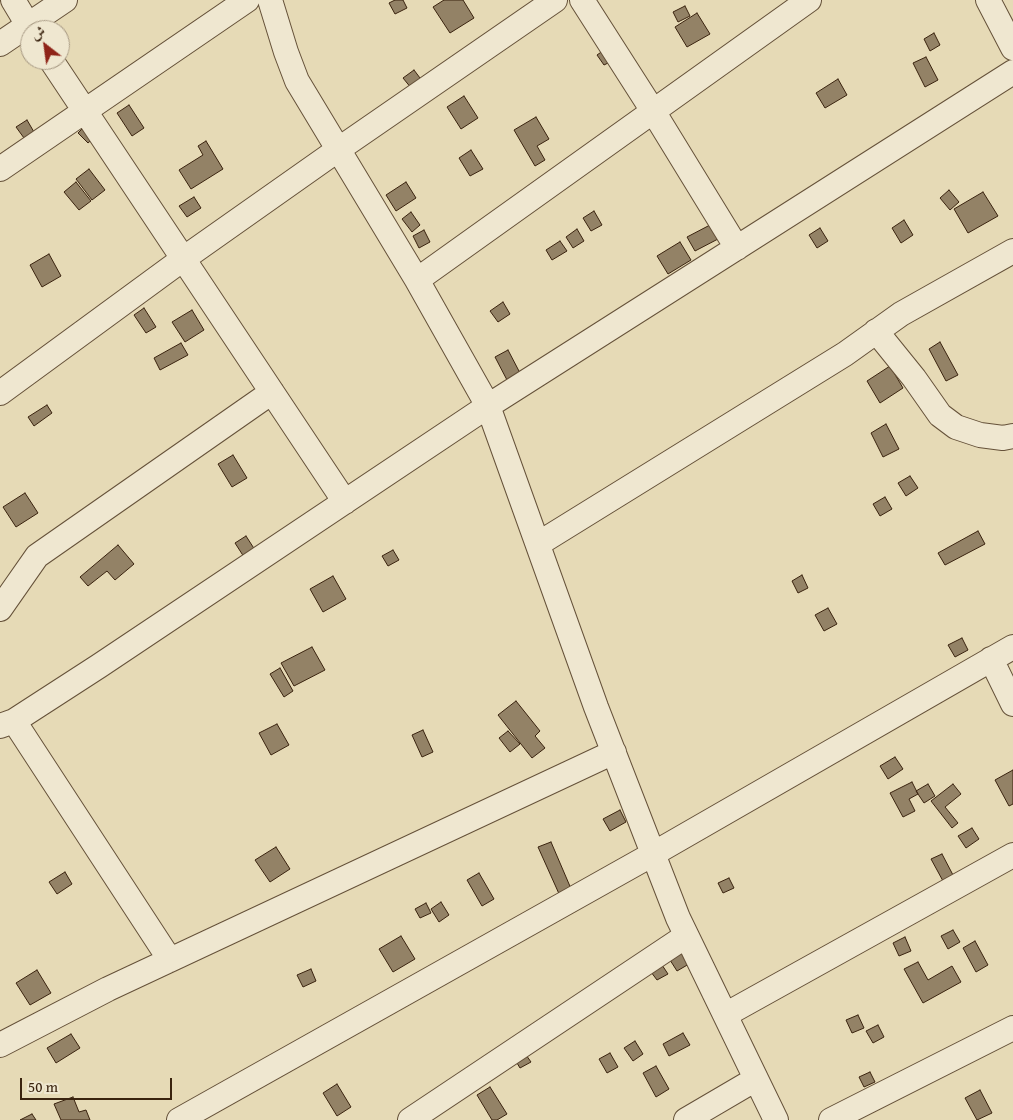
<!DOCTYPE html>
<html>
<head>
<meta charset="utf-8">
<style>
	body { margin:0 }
	#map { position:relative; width:1013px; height:1120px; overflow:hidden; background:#e6dab6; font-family:"Gentium Book Plus",Amiri,serif }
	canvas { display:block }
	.north { position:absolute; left:20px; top:20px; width:50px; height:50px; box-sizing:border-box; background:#efe7d0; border:1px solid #a79983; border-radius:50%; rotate:330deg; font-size:14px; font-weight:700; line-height:20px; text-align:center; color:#3a230f }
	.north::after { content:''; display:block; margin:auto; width:18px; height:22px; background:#8f2418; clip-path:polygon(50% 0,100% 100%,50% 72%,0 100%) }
	.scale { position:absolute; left:20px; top:1078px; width:152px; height:22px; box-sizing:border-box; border:2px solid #3a230f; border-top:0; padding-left:6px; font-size:15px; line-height:18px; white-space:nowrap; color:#3a230f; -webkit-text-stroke:4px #efe7d0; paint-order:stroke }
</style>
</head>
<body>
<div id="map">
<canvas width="1013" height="1120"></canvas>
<div class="north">ش</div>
<div class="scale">50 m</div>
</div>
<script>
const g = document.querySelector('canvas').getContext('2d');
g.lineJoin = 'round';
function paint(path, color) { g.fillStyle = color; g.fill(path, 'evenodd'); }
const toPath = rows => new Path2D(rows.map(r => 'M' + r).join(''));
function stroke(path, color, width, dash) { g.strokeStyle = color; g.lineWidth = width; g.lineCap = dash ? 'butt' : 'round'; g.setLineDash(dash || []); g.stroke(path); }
const building = toPath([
	[395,0,403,0,407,8,395,14,389,3,395,0],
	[444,0,463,0,474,18,450,33,433,7,444,0],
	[685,6,690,16,678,22,673,12,685,6],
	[697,13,710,34,687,47,675,27,697,13],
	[934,33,940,45,930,51,924,39,934,33],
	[607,48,614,60,604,65,597,55,607,48],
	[926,57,938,80,925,87,913,63,926,57],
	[414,70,426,86,416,94,403,78,414,70],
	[838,79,847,95,825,108,816,93,838,79],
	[464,96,478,118,461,129,447,107,464,96],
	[129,105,144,128,132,136,117,113,129,105],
	[536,117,549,139,537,146,545,160,535,166,514,130,536,117],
	[27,120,34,132,24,138,16,127,27,120],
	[87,124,97,135,88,143,78,133,87,124],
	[206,141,223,169,191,189,179,170,203,155,198,146,206,141],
	[471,150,483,169,470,176,459,158,471,150],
	[89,169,105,190,92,200,76,179,89,169],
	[76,182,91,201,79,210,64,192,76,182],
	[406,182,416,198,396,211,386,195,406,182],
	[949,190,959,202,950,210,940,198,949,190],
	[983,192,998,216,968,233,954,209,983,192],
	[194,197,201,208,187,217,179,206,194,197],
	[594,211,602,225,591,231,583,218,594,211],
	[411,212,420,225,412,232,402,219,411,212],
	[904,220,913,235,901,243,892,228,904,220],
	[710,225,718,239,695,251,687,237,710,225],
	[820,228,828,241,817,248,809,235,820,228],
	[577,229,584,241,573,248,566,237,577,229],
	[424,230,430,242,419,248,413,236,424,230],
	[560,241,567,251,552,260,546,250,560,241],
	[680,242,691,260,668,274,657,256,680,242],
	[49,254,61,276,42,287,30,265,49,254],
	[503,302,510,314,498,322,490,311,503,302],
	[144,308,156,327,146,333,134,315,144,308],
	[192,310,204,330,185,342,172,322,192,310],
	[940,342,958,375,946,381,929,349,940,342],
	[181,343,188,355,160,370,154,358,181,343],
	[508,350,520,373,507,380,495,357,508,350],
	[890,366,903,388,880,403,867,381,890,366],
	[47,405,52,413,34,426,28,417,47,405],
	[886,424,899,449,883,457,871,433,886,424],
	[233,455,247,478,232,487,218,464,233,455],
	[910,476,918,488,906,496,898,483,910,476],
	[25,493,38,513,16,527,3,507,25,493],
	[885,497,892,509,880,516,873,504,885,497],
	[978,531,985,544,945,565,938,553,978,531],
	[246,536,255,550,244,557,235,543,246,536],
	[118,545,134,564,115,580,107,571,88,586,80,577,118,545],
	[393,550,399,560,388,566,382,556,393,550],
	[802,575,808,588,798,593,792,581,802,575],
	[333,576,346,599,323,612,310,589,333,576],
	[828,608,837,624,824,631,815,615,828,608],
	[962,638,968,650,955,657,948,645,962,638],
	[312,647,325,670,294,686,281,663,312,647],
	[280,668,293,691,284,697,270,674,280,668],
	[516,701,540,731,535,736,545,748,532,758,498,715,516,701],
	[277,724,289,745,271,755,259,733,277,724],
	[423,730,433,752,422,757,412,735,423,730],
	[508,731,520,744,510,752,499,738,508,731],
	[895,757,903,769,888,779,880,766,895,757],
	[1013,770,1013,804,1009,806,995,780,1013,770],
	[912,782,918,794,909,799,915,811,903,817,890,793,912,782],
	[928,784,935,796,924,803,916,791,928,784],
	[953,784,961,794,945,807,958,823,952,828,931,801,953,784],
	[620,810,626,822,610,831,603,819,620,810],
	[972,828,979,839,966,848,958,836,972,828],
	[551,842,572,891,560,896,538,847,551,842],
	[276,847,290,869,270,882,255,860,276,847],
	[942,854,953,875,943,881,931,859,942,854],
	[65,872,72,884,57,894,49,882,65,872],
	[479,873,494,899,482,906,467,880,479,873],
	[729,878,734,888,723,893,718,883,729,878],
	[441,902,449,915,439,922,431,909,441,902],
	[426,903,431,913,420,918,415,909,426,903],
	[953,930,960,942,948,949,941,936,953,930],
	[401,936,415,959,393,972,379,949,401,936],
	[905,937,911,951,899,956,893,943,905,937],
	[975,941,988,965,976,972,963,948,975,941],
	[682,953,689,964,677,971,670,960,682,953],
	[918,962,928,980,952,966,961,982,923,1003,904,969,918,962],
	[662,965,668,974,657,980,651,972,662,965],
	[311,969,316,981,303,987,297,975,311,969],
	[37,970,51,993,30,1005,16,983,37,970],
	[858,1015,864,1028,852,1033,846,1020,858,1015],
	[878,1025,884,1037,873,1043,866,1031,878,1025],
	[683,1033,690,1045,669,1056,663,1044,683,1033],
	[71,1034,80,1048,56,1063,47,1048,71,1034],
	[635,1041,643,1054,633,1061,624,1048,635,1041],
	[524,1052,531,1062,520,1068,514,1058,524,1052],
	[610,1053,618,1067,607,1073,599,1059,610,1053],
	[656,1066,669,1089,656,1097,643,1073,656,1066],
	[870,1072,875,1082,864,1087,859,1077,870,1072],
	[337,1084,351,1107,337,1116,323,1093,337,1084],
	[490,1087,507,1114,497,1120,492,1120,477,1095,490,1087],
	[980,1090,992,1113,977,1120,965,1098,980,1090],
	[73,1097,79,1112,86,1110,90,1120,61,1120,54,1104,73,1097],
	[32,1114,36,1120,20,1120,32,1114]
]);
paint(building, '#938266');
stroke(building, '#3a230f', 1);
const street = toPath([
	[13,0,31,30],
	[270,0,286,52,297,81,417,280,488,406,596,707,678,918,776,1120],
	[582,0,653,111,737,248],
	[988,0,1013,48],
	[0,44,65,0],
	[51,60,345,502],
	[0,169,247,0],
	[417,280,809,0],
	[876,331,914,378,940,415,956,427,980,435,1003,438,1013,436],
	[0,393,183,259,339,149,555,0],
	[538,544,845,354,901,314,1013,251],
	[0,609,37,556,272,392],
	[991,659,1013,704],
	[14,721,170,960],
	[0,726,14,721,99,666,488,406,1013,72],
	[725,1015,1013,855],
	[0,1045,108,989,614,752],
	[179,1120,653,854,1013,647],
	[410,1120,686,936],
	[686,1120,756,1079],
	[831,1120,1013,1028]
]);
stroke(street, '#655139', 26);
stroke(street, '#efe7d0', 24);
</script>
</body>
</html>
